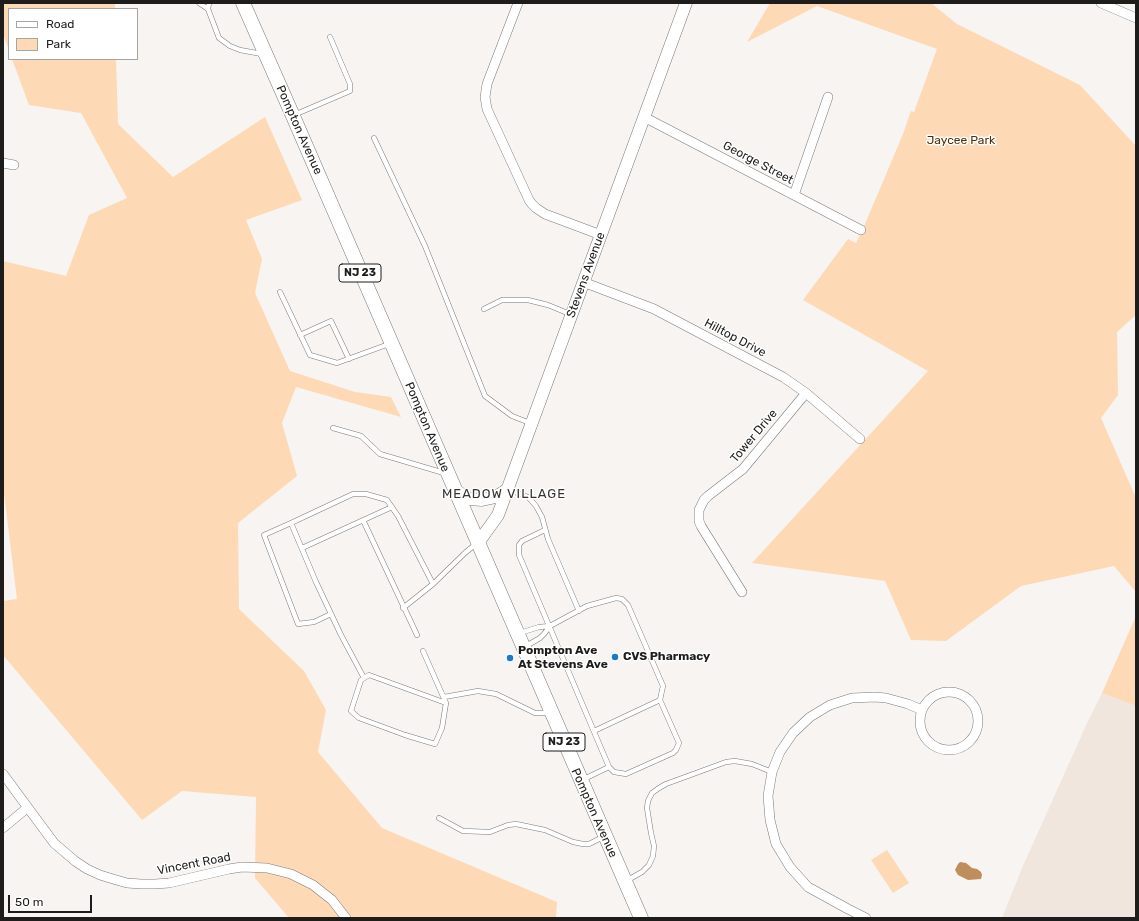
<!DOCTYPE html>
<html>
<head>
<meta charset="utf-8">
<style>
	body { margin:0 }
	#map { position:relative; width:1139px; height:921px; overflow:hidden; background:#f7f4f1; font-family:Rubik,sans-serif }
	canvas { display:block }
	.frame { position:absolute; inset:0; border:4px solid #1e1d1c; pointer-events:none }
	.legend { position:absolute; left:8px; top:8px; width:130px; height:52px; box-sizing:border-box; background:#fff; border:1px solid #a5a5a4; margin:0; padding:5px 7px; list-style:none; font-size:12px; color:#1e1d1c }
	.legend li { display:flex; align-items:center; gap:8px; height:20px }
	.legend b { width:20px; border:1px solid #a5a5a4 }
	.scale { position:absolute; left:8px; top:895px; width:84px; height:18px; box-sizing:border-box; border:2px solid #1e1d1c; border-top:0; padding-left:5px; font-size:12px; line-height:14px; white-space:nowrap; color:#1e1d1c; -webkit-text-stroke:3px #fff; paint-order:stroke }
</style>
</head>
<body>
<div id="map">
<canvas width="1139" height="921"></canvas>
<div class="frame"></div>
<ul class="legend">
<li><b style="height:5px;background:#fff"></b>Road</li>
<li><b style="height:11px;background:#fed9b5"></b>Park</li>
</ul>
<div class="scale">50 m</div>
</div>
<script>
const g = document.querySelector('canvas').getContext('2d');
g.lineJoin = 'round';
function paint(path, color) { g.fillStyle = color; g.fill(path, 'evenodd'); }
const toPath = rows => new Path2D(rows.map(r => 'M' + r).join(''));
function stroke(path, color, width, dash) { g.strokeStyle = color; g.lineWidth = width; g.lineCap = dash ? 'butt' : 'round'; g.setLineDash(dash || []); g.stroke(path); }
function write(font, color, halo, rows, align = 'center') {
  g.font = font + ' Rubik,sans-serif'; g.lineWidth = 3; g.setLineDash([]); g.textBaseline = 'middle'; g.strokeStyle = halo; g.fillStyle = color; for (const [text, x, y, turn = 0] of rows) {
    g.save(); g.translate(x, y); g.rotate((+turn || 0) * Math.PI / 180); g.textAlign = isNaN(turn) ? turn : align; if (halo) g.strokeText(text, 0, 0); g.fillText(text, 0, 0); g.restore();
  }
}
paint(toPath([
	[1102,693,1136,706,1136,918,1002,918,1022,868,1088,721]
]), '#f0e6de');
paint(toPath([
	[3,3,115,3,115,9,9,9,9,50,3,34],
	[770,3,931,3,957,24,1080,85,1136,146,1136,315,1117,332,1118,395,1101,418,1136,498,1136,592,1114,566,1021,586,946,641,911,640,885,581,752,563,928,371,803,300,848,239,856,243,865,224,903,134,911,111,914,112,937,49,817,6,747,42],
	[12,59,116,59,118,124,173,177,265,117,302,200,246,220,262,259,255,293,290,371,355,392,391,397,401,417,296,387,282,423,297,476,238,523,239,609,304,671,326,710,318,752,382,828,557,902,556,918,289,918,255,878,256,797,182,791,142,820,3,655,3,601,17,599,3,485,3,261,66,276,89,215,127,198,81,113,29,105],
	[1136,616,1136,706,1102,693],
	[887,850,909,883,893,893,871,860]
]), '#fed9b5');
paint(toPath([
	[960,862,966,863,972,868,977,869,981,872,982,875,981,879,968,880,958,875,955,870,958,864]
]), '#bf8e5d');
const lane = toPath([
	[199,3,208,9],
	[209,3,208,9,219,38,230,46,240,50,262,54],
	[294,115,350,91,350,84,330,37],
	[374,138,425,246,485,396,512,416,530,423],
	[280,292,310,355,337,363,389,344],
	[484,309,502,300,528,300,548,305,570,314],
	[300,335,331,321,349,359],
	[333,428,361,436,380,454,444,473],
	[509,490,528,497,536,506,542,517,548,539,579,611],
	[363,520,417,635],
	[291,523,264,535,298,624,314,622,331,614],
	[545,530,522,541,519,545,519,555,609,767,614,772,626,774,673,753,676,750,679,743,660,700,663,686,628,605,622,599,616,598,587,606,550,626],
	[302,548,392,507],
	[403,608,433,584,466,552,476,544],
	[520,633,539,627,550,626,544,634,540,638,526,646],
	[423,651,446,703,442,728,435,744,405,735,359,718,351,711,361,680,369,675,446,703],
	[364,678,341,635,316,582,291,523,353,494,366,494,387,500,398,516,433,584],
	[444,697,478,691,496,694,535,713,549,713],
	[594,731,660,700],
	[584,779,609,767],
	[439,818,463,831,490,832,508,825,516,824,545,830,573,842,583,844,589,844,603,837],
	[626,881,642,872,649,865,653,856,654,846,651,833,647,808,648,801,652,793,659,788,666,784,726,762,735,761,752,764,772,772]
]);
const street = toPath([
	[518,3,487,84,485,97,487,109,529,200,532,204,536,208,545,214,601,235],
	[1101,3,1136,18],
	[644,117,861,230],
	[3,163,14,165],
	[794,195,828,97],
	[583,282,654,309,783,377,806,393,860,439],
	[742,592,701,526,699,521,699,510,704,500,708,496,743,469,806,393],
	'920 721a29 29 0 1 1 58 0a29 29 0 1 1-58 0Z',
	[3,774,54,843,75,861,87,869,100,875,113,879,127,883,141,884,155,884,169,883,229,869,242,867,267,868,291,874,313,885,332,900,346,918],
	[3,828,27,808],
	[866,918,848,909,808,887,790,867,776,844,770,820,768,796,772,772,780,752,793,733,810,717,830,705,852,698,875,697,886,698,908,704,922,710]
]);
const secondary = toPath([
	[454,489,464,496,470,499,482,500,496,497,508,489],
	[478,543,498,515,686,3]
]);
const primary = toPath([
	[243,3,293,116,641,918]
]);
stroke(lane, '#7d7a78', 5.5);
stroke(street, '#7d7a78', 10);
stroke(secondary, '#7d7a78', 13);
stroke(primary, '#7d7a78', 15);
stroke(lane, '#fff', 4.5);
stroke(street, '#fff', 9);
stroke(secondary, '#fff', 12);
stroke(primary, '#fff', 14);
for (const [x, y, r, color] of [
	[615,657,4,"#1a7cc8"],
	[510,658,4,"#1a7cc8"]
]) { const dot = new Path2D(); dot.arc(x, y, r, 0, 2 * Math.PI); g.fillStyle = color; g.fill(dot); stroke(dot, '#fff', 1.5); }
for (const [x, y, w] of [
	[360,273,42],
	[564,742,42]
]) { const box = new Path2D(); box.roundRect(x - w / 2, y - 9, w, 18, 3); g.fillStyle = '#fff'; g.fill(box); stroke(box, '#1e1d1c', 1); }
write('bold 11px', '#1e1d1c', null, [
	["NJ 23",360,273],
	["NJ 23",564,742]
]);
write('12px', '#1e1d1c', '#fff', [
	["Pompton Avenue",299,130,66],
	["George Street",758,163,28],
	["Stevens Avenue",586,275,-70],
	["Hilltop Drive",735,338,28],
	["Pompton Avenue",427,427,67],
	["Tower Drive",754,436,-50],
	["Pompton Avenue",594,813,66],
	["Vincent Road",194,864,-11]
]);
write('12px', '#502f06', '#fff', [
	["Jaycee Park",961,141]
]);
write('bold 12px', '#1e1d1c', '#fff', [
	["Pompton Ave",518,651],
	["At Stevens Ave",518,665],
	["CVS Pharmacy",623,657]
], 'left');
g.letterSpacing = '1px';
write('13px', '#373532', '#fff', [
	["MEADOW VILLAGE",504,494]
]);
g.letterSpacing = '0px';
</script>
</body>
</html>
